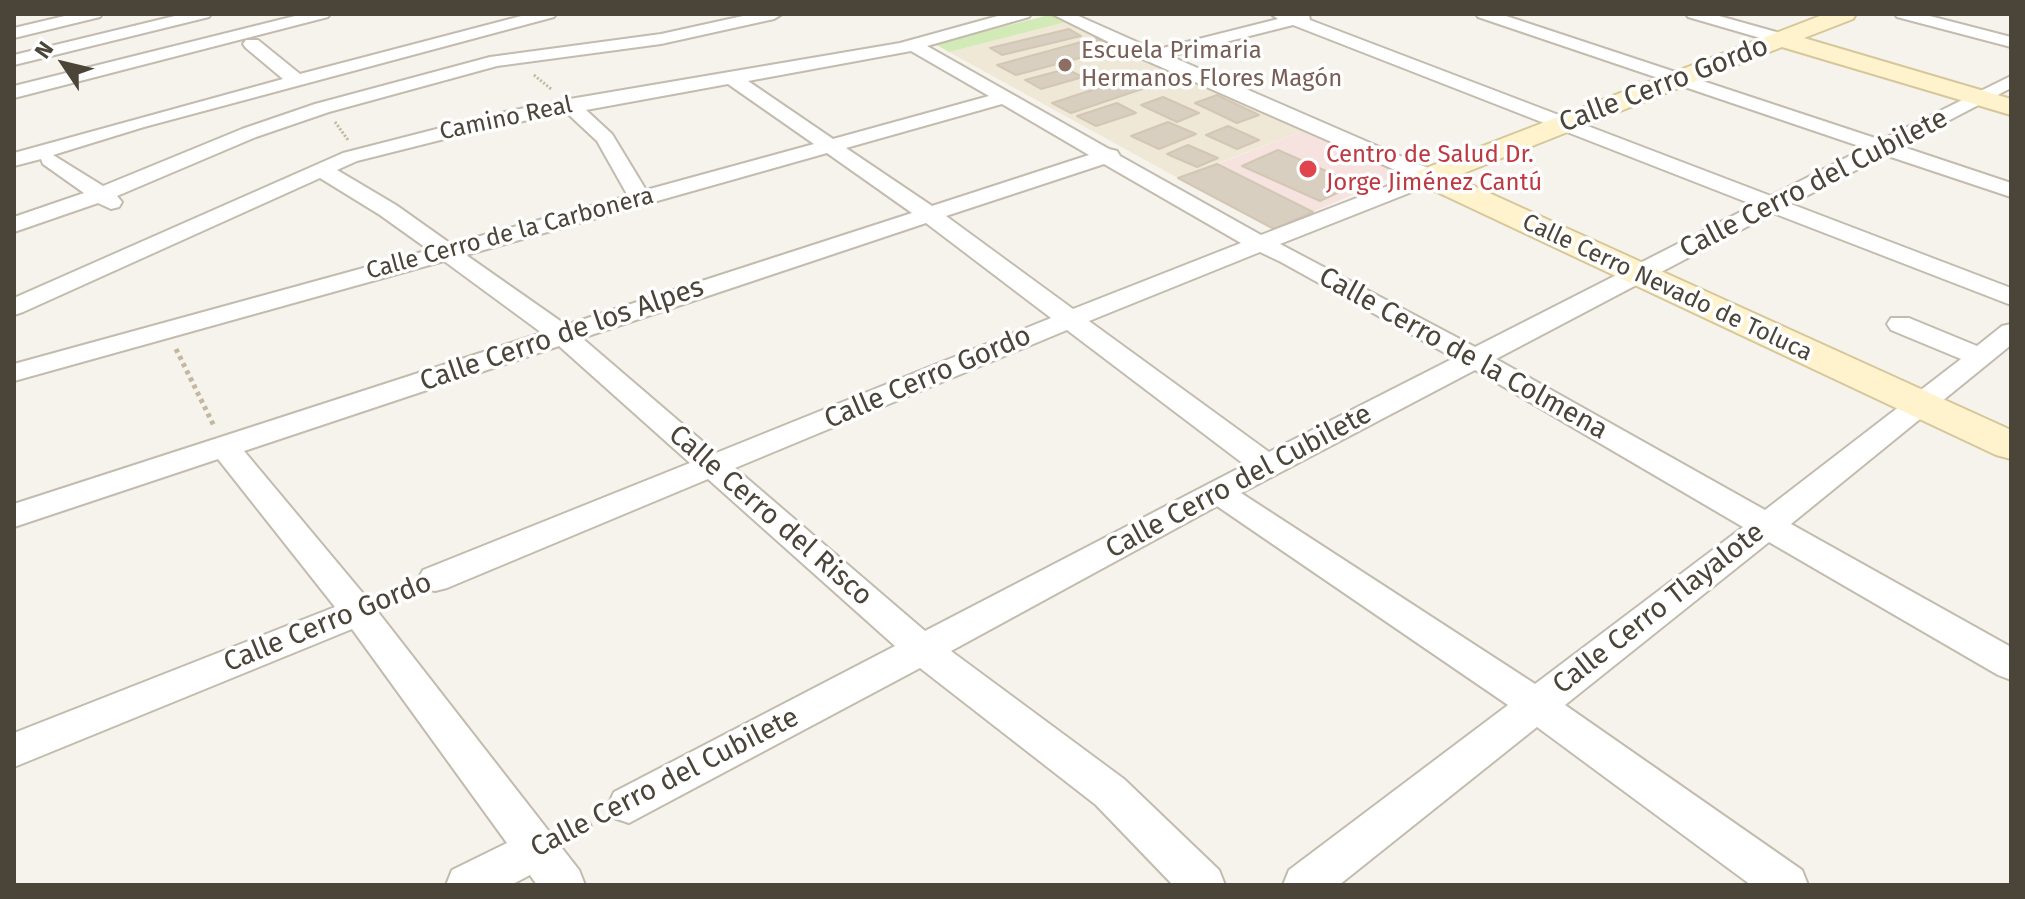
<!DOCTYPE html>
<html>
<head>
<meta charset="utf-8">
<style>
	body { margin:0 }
	#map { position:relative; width:2025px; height:899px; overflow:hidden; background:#f6f3ec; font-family:"Fira Sans",sans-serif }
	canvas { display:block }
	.frame { position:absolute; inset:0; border:16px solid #4b4439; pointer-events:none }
	.north { position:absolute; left:24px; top:24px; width:80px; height:80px; -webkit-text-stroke:6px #fff; paint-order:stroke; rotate:305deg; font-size:22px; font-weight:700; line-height:32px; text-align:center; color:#4b4439 }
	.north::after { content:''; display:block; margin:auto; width:28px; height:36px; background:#4b4439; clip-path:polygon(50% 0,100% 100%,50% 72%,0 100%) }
</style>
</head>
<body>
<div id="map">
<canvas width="2025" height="899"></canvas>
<div class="frame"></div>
<div class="north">N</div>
</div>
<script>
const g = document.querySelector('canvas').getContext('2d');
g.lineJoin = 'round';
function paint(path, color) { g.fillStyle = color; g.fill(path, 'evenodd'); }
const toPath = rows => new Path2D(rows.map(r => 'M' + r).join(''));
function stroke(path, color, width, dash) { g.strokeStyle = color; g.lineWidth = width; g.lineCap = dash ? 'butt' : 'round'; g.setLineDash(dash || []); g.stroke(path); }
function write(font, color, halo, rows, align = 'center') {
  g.font = font + ' "Fira Sans",sans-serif'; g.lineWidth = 7; g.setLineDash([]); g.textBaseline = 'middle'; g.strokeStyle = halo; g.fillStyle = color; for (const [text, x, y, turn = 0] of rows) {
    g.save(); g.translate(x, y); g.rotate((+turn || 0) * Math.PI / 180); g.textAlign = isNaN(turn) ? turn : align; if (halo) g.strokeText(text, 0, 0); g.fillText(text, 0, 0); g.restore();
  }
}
paint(toPath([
	[1070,21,1184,78,1303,131,1178,178,949,52]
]), '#efe8d6');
paint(toPath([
	[1303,131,1400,174,1313,212,1217,164]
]), '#f6e3e0');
paint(toPath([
	[1053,14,1070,21,949,52,935,44]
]), '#d2eab5');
const building = toPath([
	[1069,29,1081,36,1002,55,990,48,1069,29],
	[1096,38,1117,48,1016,75,997,65,1096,38],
	[1066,69,1083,77,1041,89,1025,80,1066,69],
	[1126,79,1145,88,1071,113,1052,103,1126,79],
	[1217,95,1259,115,1237,123,1195,103,1217,95],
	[1163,97,1199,113,1177,122,1141,105,1163,97],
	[1117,103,1136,113,1096,126,1077,116,1117,103],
	[1168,122,1196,134,1159,149,1131,136,1168,122],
	[1228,126,1259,140,1237,149,1206,135,1228,126],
	[1188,145,1218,158,1197,167,1167,154,1188,145],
	[1278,150,1356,184,1320,201,1242,166,1278,150],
	[1217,164,1313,212,1274,229,1178,178,1217,164]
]);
paint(building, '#d8cfc1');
stroke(building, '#d3c7b4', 2);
const street = toPath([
	[73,14,102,14,100,17,14,38,14,28,73,14],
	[183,14,211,14,209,17,14,65,14,55,183,14],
	[303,14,330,14,328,17,14,98,14,86,303,14],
	[529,14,556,14,554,17,144,127,53,155,103,186,242,129,315,104,490,57,661,34,752,14,782,14,774,19,661,44,497,66,329,112,256,137,117,196,122,202,119,207,111,209,98,203,14,232,14,217,84,193,43,164,41,159,14,166,14,153,283,79,246,48,243,44,246,40,258,40,300,74,529,14],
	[1005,14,1031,14,1029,17,927,46,1109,149,1117,151,1120,156,1261,235,1411,177,1145,60,1052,14,1074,14,1155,50,1278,19,1271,14,1309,15,1310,20,1771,196,1865,148,1478,17,1476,14,1500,14,1881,140,2011,76,2011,88,1900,146,2011,183,2011,197,1885,155,1791,204,2011,288,2011,305,1773,213,1496,359,1765,510,1961,359,1891,330,1887,324,1891,318,1909,318,1977,346,2002,326,2011,324,2011,345,1791,524,2011,647,2011,680,1998,675,1769,542,1565,705,1802,870,1808,885,1751,885,1537,727,1339,885,1283,885,1289,870,1508,705,1217,506,951,651,1124,779,1219,870,1225,885,1173,885,1096,805,920,668,629,823,614,818,608,805,614,792,895,646,708,479,447,588,435,591,423,588,418,579,423,570,690,463,559,346,244,451,371,603,579,870,585,885,537,885,530,875,511,885,446,885,452,870,507,843,352,629,14,767,14,733,335,607,218,459,14,527,14,504,542,333,444,261,14,381,14,364,429,250,380,215,320,178,23,312,14,315,14,298,343,153,495,114,570,99,900,43,1005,14],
	[1293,25,1754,205,1475,347,1280,244,1437,182,1440,177,1437,172,1170,56,1293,25],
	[911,51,989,96,833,139,748,81,911,51],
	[728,84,814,144,646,190,612,134,586,110,728,84],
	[1002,104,1089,155,932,206,846,148,1002,104],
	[567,113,597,141,628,196,451,244,396,205,337,170,357,161,496,126,567,113],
	[827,153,912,213,566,325,466,255,827,153],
	[1104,164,1241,243,1073,309,946,216,1104,164],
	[926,223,1051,318,716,453,582,338,926,223],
	[1260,252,1281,262,1454,358,1269,452,1089,321,1260,252],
	[1067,330,1245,465,925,631,735,468,1067,330],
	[1475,370,1743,527,1535,684,1241,493,1475,370],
	[1686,14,1712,14,1787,35,1789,39,1781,44,1688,17,1686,14],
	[1895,14,1922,14,2011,37,2011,47,1897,17,1895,14]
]);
const secondary = toPath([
	[1825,14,1856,14,1853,19,1804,38,2011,99,2011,115,1782,47,1454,177,2011,430,2011,459,1996,455,1418,183,1414,177,1418,171,1825,14]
]);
stroke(street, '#c2bbae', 4);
stroke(secondary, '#d6c79b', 4);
stroke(toPath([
	[534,75,551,89],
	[335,122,348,140]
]), '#c4b79f', 3, [2, 2]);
stroke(toPath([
	[176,349,214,426]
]), '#c4b79f', 5, [4, 4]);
stroke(toPath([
	[385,600,409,590],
	[569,834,600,820]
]), '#c4b79f', 6, [5, 5]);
paint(street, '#fff');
paint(secondary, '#fff3cd');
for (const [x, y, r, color] of [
	[1065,65,8,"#8d6e63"],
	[1308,169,10,"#e0444e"]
]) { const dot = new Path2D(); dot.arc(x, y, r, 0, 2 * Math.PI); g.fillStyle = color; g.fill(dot); stroke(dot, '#fff', 3); }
write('24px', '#785e54', '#fff', [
	["Escuela Primaria",1081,51],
	["Hermanos Flores Magón",1081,79]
], 'left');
write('24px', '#4b4439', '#fff', [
	["Camino Real",506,119,-12],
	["Calle Cerro de la Carbonera",510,234,-15],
	["Calle Cerro Nevado de Toluca",1667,288,25]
]);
write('24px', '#be3a42', '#fff', [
	["Centro de Salud Dr.",1326,155],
	["Jorge Jiménez Cantú",1326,183]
], 'left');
write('28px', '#4b4439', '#fff', [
	["Calle Cerro Gordo",1664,85,-21],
	["Calle Cerro del Cubilete",1814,184,-27],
	["Calle Cerro de los Alpes",562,335,-19],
	["Calle Cerro de la Colmena",1463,354,29],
	["Calle Cerro Gordo",928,378,-23],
	["Calle Cerro del Cubilete",1239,482,-28],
	["Calle Cerro del Risco",770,516,41],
	["Calle Cerro Tlayalote",1659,609,-38],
	["Calle Cerro Gordo",328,623,-22],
	["Calle Cerro del Cubilete",665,783,-27]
]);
</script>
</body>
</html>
